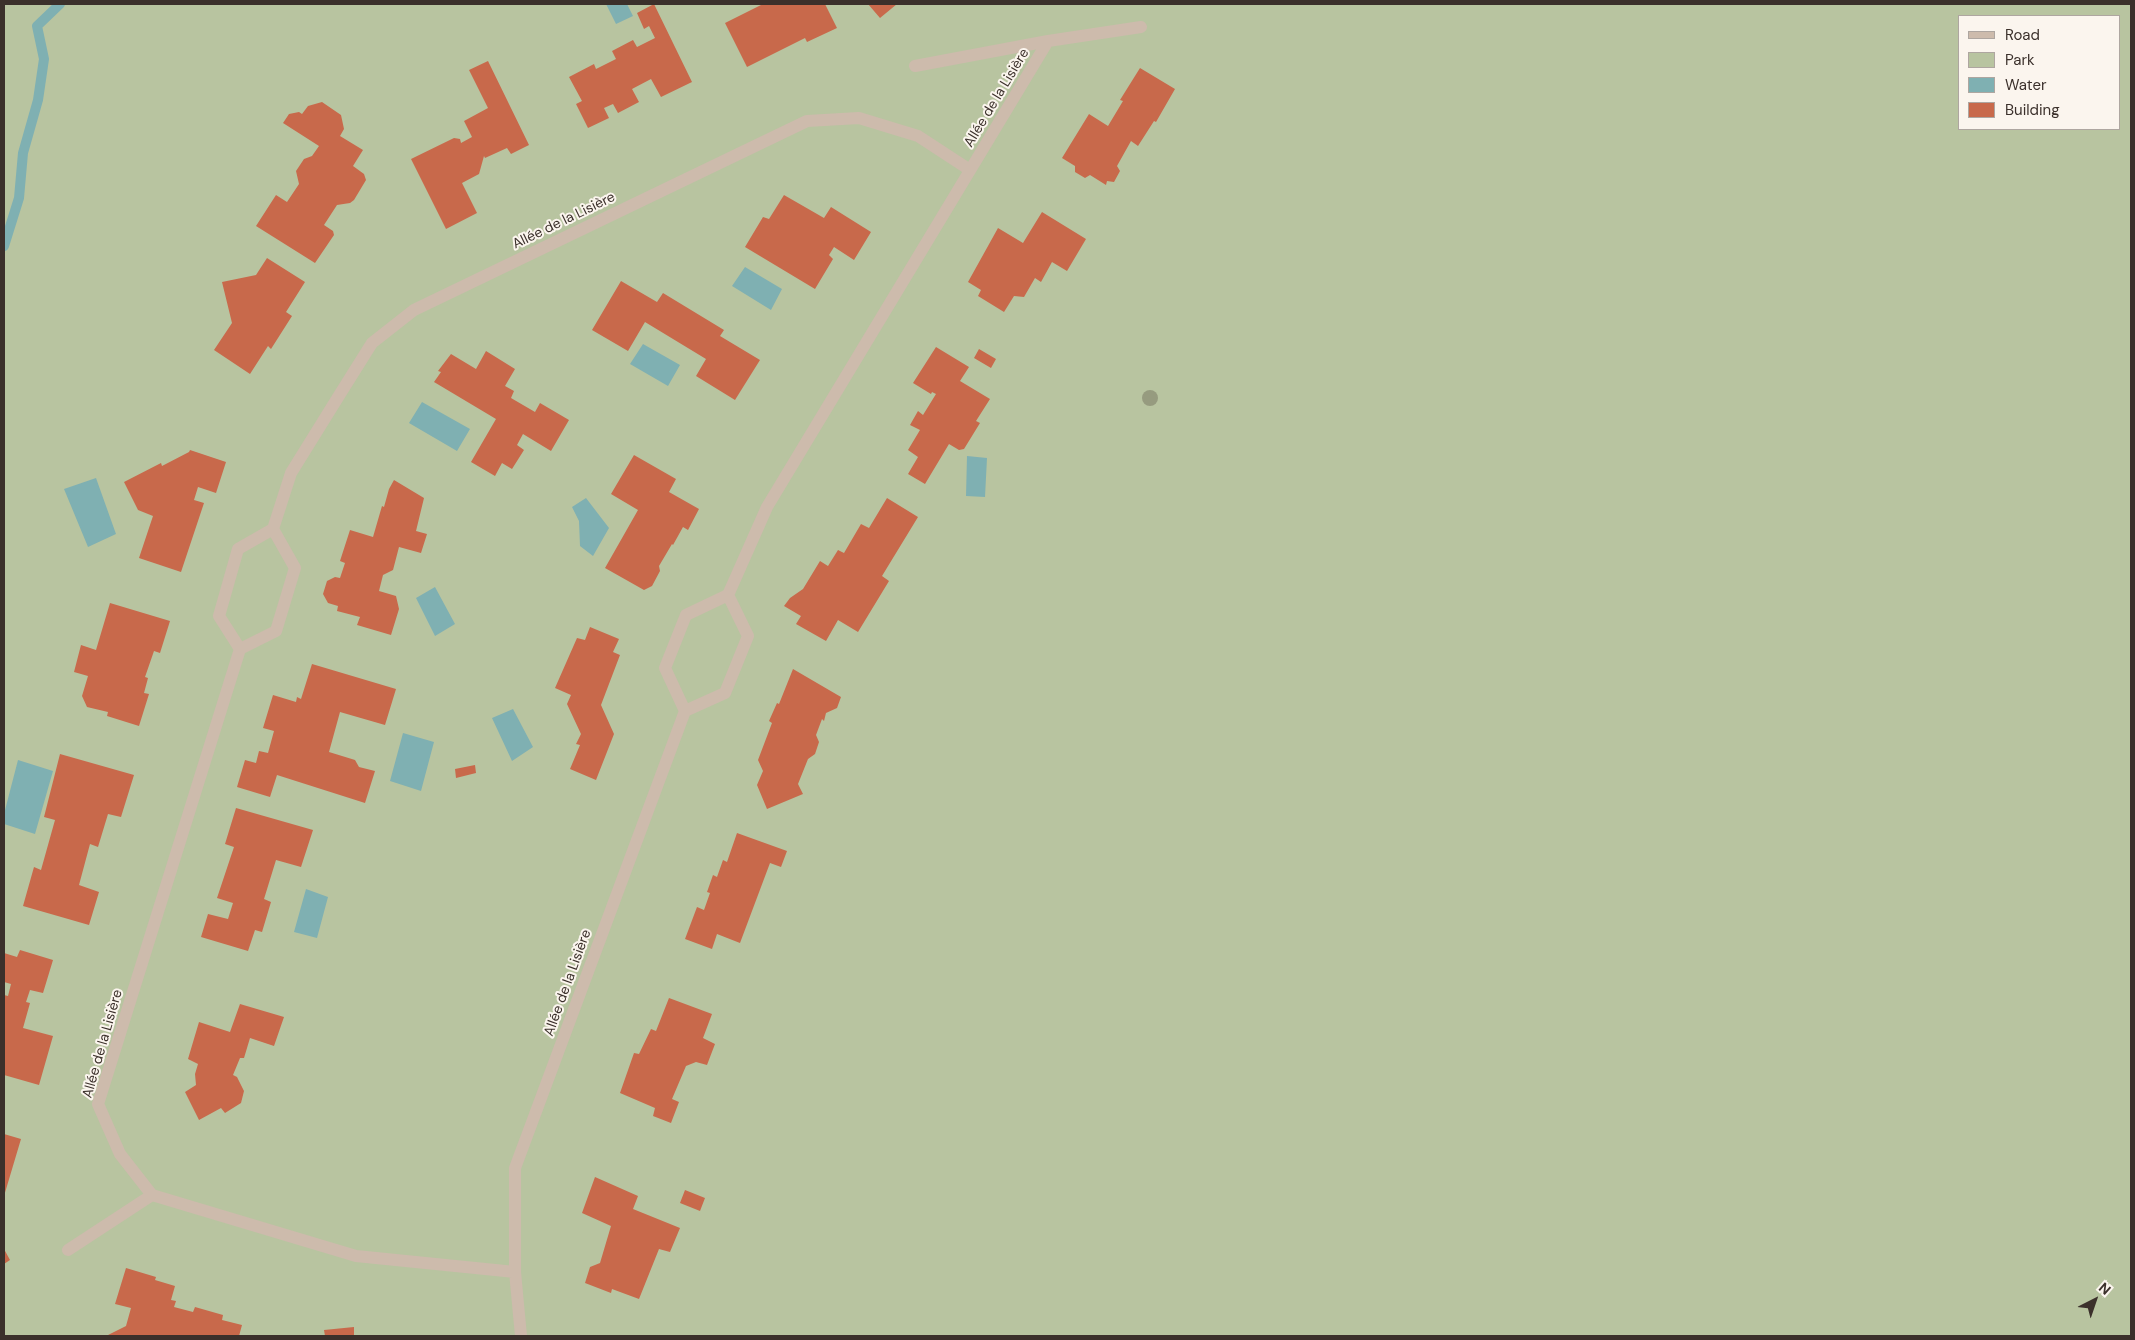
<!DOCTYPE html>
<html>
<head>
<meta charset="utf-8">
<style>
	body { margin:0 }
	#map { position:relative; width:2135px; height:1340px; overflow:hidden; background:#f4ebe1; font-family:"DM Sans",sans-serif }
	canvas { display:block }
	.frame { position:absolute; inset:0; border:5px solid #3b302b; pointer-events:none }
	.legend { position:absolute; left:1958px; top:15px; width:162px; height:115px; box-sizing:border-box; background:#fbf5ee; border:1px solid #aea6a0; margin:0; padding:6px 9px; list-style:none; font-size:15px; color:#3b302b }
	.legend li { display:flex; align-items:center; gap:10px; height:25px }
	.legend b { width:25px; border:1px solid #aea6a0 }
	.north { position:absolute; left:2070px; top:1275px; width:50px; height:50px; -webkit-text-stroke:4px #fbf5ee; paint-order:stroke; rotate:41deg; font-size:14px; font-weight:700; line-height:20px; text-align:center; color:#3b302b }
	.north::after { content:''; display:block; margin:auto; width:18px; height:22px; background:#3b302b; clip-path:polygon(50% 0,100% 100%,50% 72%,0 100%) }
</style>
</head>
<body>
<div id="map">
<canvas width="2135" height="1340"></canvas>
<div class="frame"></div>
<ul class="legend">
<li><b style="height:6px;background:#cdbbac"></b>Road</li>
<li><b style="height:14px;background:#b8c4a0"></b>Park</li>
<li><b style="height:14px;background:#7fb0b2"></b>Water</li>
<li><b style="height:14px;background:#c8694b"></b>Building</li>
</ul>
<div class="north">N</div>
</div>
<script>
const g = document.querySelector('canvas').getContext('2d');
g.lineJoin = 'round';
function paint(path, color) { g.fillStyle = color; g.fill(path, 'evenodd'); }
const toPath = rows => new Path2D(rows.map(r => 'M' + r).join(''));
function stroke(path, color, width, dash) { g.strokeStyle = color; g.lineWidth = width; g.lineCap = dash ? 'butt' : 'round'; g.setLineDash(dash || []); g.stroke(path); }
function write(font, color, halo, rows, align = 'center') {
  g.font = font + ' "DM Sans",sans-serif'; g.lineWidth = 4; g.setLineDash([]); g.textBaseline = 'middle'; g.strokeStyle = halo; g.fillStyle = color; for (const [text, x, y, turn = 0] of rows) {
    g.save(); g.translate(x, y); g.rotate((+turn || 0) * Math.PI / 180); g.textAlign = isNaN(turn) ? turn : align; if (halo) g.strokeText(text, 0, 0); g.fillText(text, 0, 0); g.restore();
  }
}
paint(toPath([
	[4,4,2131,4,2131,1336,4,1336],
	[1959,16,2119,16,2119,129,1959,129]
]), '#b8c4a0');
paint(toPath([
	[606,4,627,4,633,16,616,24],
	[745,267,782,289,771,310,732,286],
	[643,344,680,365,668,386,630,364],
	[422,402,470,429,457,451,409,423],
	[967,456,987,458,985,497,966,496],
	[96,478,116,534,88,547,64,489],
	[586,498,609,528,593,556,580,546,579,521,572,507],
	[435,587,455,624,435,636,416,598],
	[513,709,533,747,512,761,492,718],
	[403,733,434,742,421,791,390,781],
	[18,760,53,771,35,834,4,824,4,814],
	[306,889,328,897,317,938,294,932]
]), '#7fb0b2');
stroke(toPath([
	[4,246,19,198,23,153,38,100,44,59,37,26,60,4]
]), '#7fb0b2', 10);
paint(toPath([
	[654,4,692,82,661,97,651,79,632,89,639,102,618,113,613,104,604,108,609,118,588,128,576,104,582,101,569,77,594,64,596,69,616,59,612,51,633,40,637,47,655,38,649,26,644,29,637,13],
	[763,4,825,4,837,28,807,42,805,38,747,67,725,23],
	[868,4,897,4,880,18],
	[488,61,529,145,511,154,507,148,485,158,484,156,479,174,462,183,477,213,446,229,411,159,454,138,460,139,461,143,472,137,464,121,488,108,469,70],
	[1140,68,1175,89,1156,122,1154,121,1138,146,1131,141,1117,166,1120,171,1114,182,1107,181,1106,185,1090,175,1085,178,1075,172,1075,166,1062,158,1089,114,1108,126,1123,101,1120,100],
	[322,102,341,115,344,129,340,136,363,150,353,166,364,174,366,180,354,200,350,203,337,205,324,225,333,231,334,235,315,263,256,226,276,195,287,202,299,184,296,171,304,159,312,156,319,146,283,123,289,114,299,112,302,114,308,106],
	[784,195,824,218,831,207,871,232,854,260,834,247,829,255,833,259,815,289,745,247,763,217,769,219],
	[1042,212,1086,239,1067,271,1052,262,1041,282,1035,278,1024,297,1014,296,1004,312,978,296,981,290,968,282,998,228,1023,243],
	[267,258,305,282,286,312,292,316,271,349,268,346,250,374,214,350,232,323,222,282,256,275],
	[621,281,657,302,663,293,724,330,720,336,760,360,735,400,696,376,706,359,645,322,628,351,592,330],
	[936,347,969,367,960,381,990,399,976,421,980,423,964,449,959,450,949,444,925,484,908,474,918,457,908,450,920,430,910,425,918,411,923,415,936,394,932,392,931,394,913,383],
	[979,349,996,359,991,368,974,358],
	[486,351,515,369,505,386,514,391,511,398,535,412,540,403,569,420,551,451,523,434,517,445,524,450,512,469,502,463,495,476,471,462,496,419,434,382,441,372,438,371,451,354,476,369],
	[190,450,226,462,216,493,198,487,194,500,204,503,181,572,139,558,153,516,138,510,124,482,161,463,162,466,189,452],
	[634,455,676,479,669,492,699,509,688,530,683,527,673,545,672,544,659,566,660,571,652,586,644,590,605,568,638,510,611,494],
	[394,480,424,498,416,531,427,534,421,553,399,547,393,570,383,575,379,591,396,596,399,609,391,635,357,625,360,617,337,611,338,606,328,603,323,594,327,581,335,577,340,578,345,563,340,561,350,530,373,537,382,506,384,507,389,489],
	[887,498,918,517,882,576,889,581,858,632,838,620,826,641,796,624,801,616,784,606,790,598,803,589,820,561,828,566,838,550,844,553,861,524,869,528],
	[110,603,170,621,160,653,154,651,145,677,148,678,144,693,149,694,139,726,107,716,108,712,87,707,82,696,88,676,74,672,81,645,96,650],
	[590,627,619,639,613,652,620,655,601,705,614,734,596,780,570,769,580,745,576,744,581,734,567,704,571,695,555,688,577,638,585,640],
	[312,664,396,689,385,725,340,712,329,752,355,760,359,767,375,771,365,803,277,775,270,797,237,787,245,760,256,763,259,751,268,753,274,731,263,728,273,695,296,702,297,697,301,699],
	[793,669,841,697,837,708,826,713,824,721,822,719,816,735,819,742,815,754,808,759,798,784,803,794,767,809,757,785,763,771,758,760,772,723,769,721,777,703,779,704],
	[60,754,134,775,121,817,108,814,98,847,90,844,79,885,99,892,89,925,23,906,34,867,41,870,55,820,44,817],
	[475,765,476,773,456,778,455,769],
	[236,808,313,830,301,867,276,860,264,899,271,902,262,932,255,930,248,951,201,937,208,914,228,919,233,903,217,898,234,847,225,844],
	[737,833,787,851,781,867,770,863,740,943,717,934,712,949,685,939,697,907,704,910,710,893,707,892,713,875,717,877,723,860,727,862],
	[20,950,53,960,43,993,30,990,26,1002,30,1003,23,1028,53,1036,39,1085,4,1075,4,995,8,996,11,984,4,982,4,953,17,957],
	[669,998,712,1014,703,1038,715,1044,707,1065,696,1062,686,1066,672,1099,679,1102,671,1123,653,1116,655,1108,620,1093,634,1053,639,1054,651,1029,656,1031],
	[240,1004,284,1017,274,1046,250,1038,244,1058,240,1058,233,1075,237,1077,244,1091,241,1103,225,1113,221,1108,199,1120,185,1092,196,1085,195,1074,198,1064,188,1059,199,1022,230,1032],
	[4,1134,21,1139,4,1196],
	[595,1177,638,1196,633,1209,680,1228,670,1252,659,1249,639,1299,612,1289,611,1293,585,1283,590,1267,600,1263,611,1226,582,1213],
	[685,1190,705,1198,700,1211,680,1203],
	[4,1249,10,1260,4,1264],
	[126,1268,156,1277,155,1280,175,1286,171,1300,176,1301,174,1307,193,1312,195,1307,223,1315,222,1320,242,1325,239,1336,106,1336,126,1326,131,1308,115,1304],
	[354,1327,354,1336,325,1336,324,1330]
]), '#c8694b');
stroke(toPath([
	[1048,41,1141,27],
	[273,529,295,568,276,631,240,649,98,1104,120,1154,152,1195,356,1256,515,1272],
	[240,649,219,616,238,549,273,529,291,473,340,394,372,343,414,310,807,121,859,118,918,136,970,170],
	[685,711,725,693,748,636,728,595],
	[68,1250,152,1195],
	[521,1336,515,1272,515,1168,685,711,665,668,686,615,728,595,767,507,1048,41,915,66]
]), '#cdbbac', 12);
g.fillStyle = '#969b7f';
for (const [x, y] of [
	[1150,398]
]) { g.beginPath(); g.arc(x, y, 8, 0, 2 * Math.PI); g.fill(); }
write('14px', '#3b302b', '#fbf5ee', [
	["Allée de la Lisière",997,98,-59],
	["Allée de la Lisière",564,221,-26],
	["Allée de la Lisière",568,983,-70],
	["Allée de la Lisière",103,1044,-74]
]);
</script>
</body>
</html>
